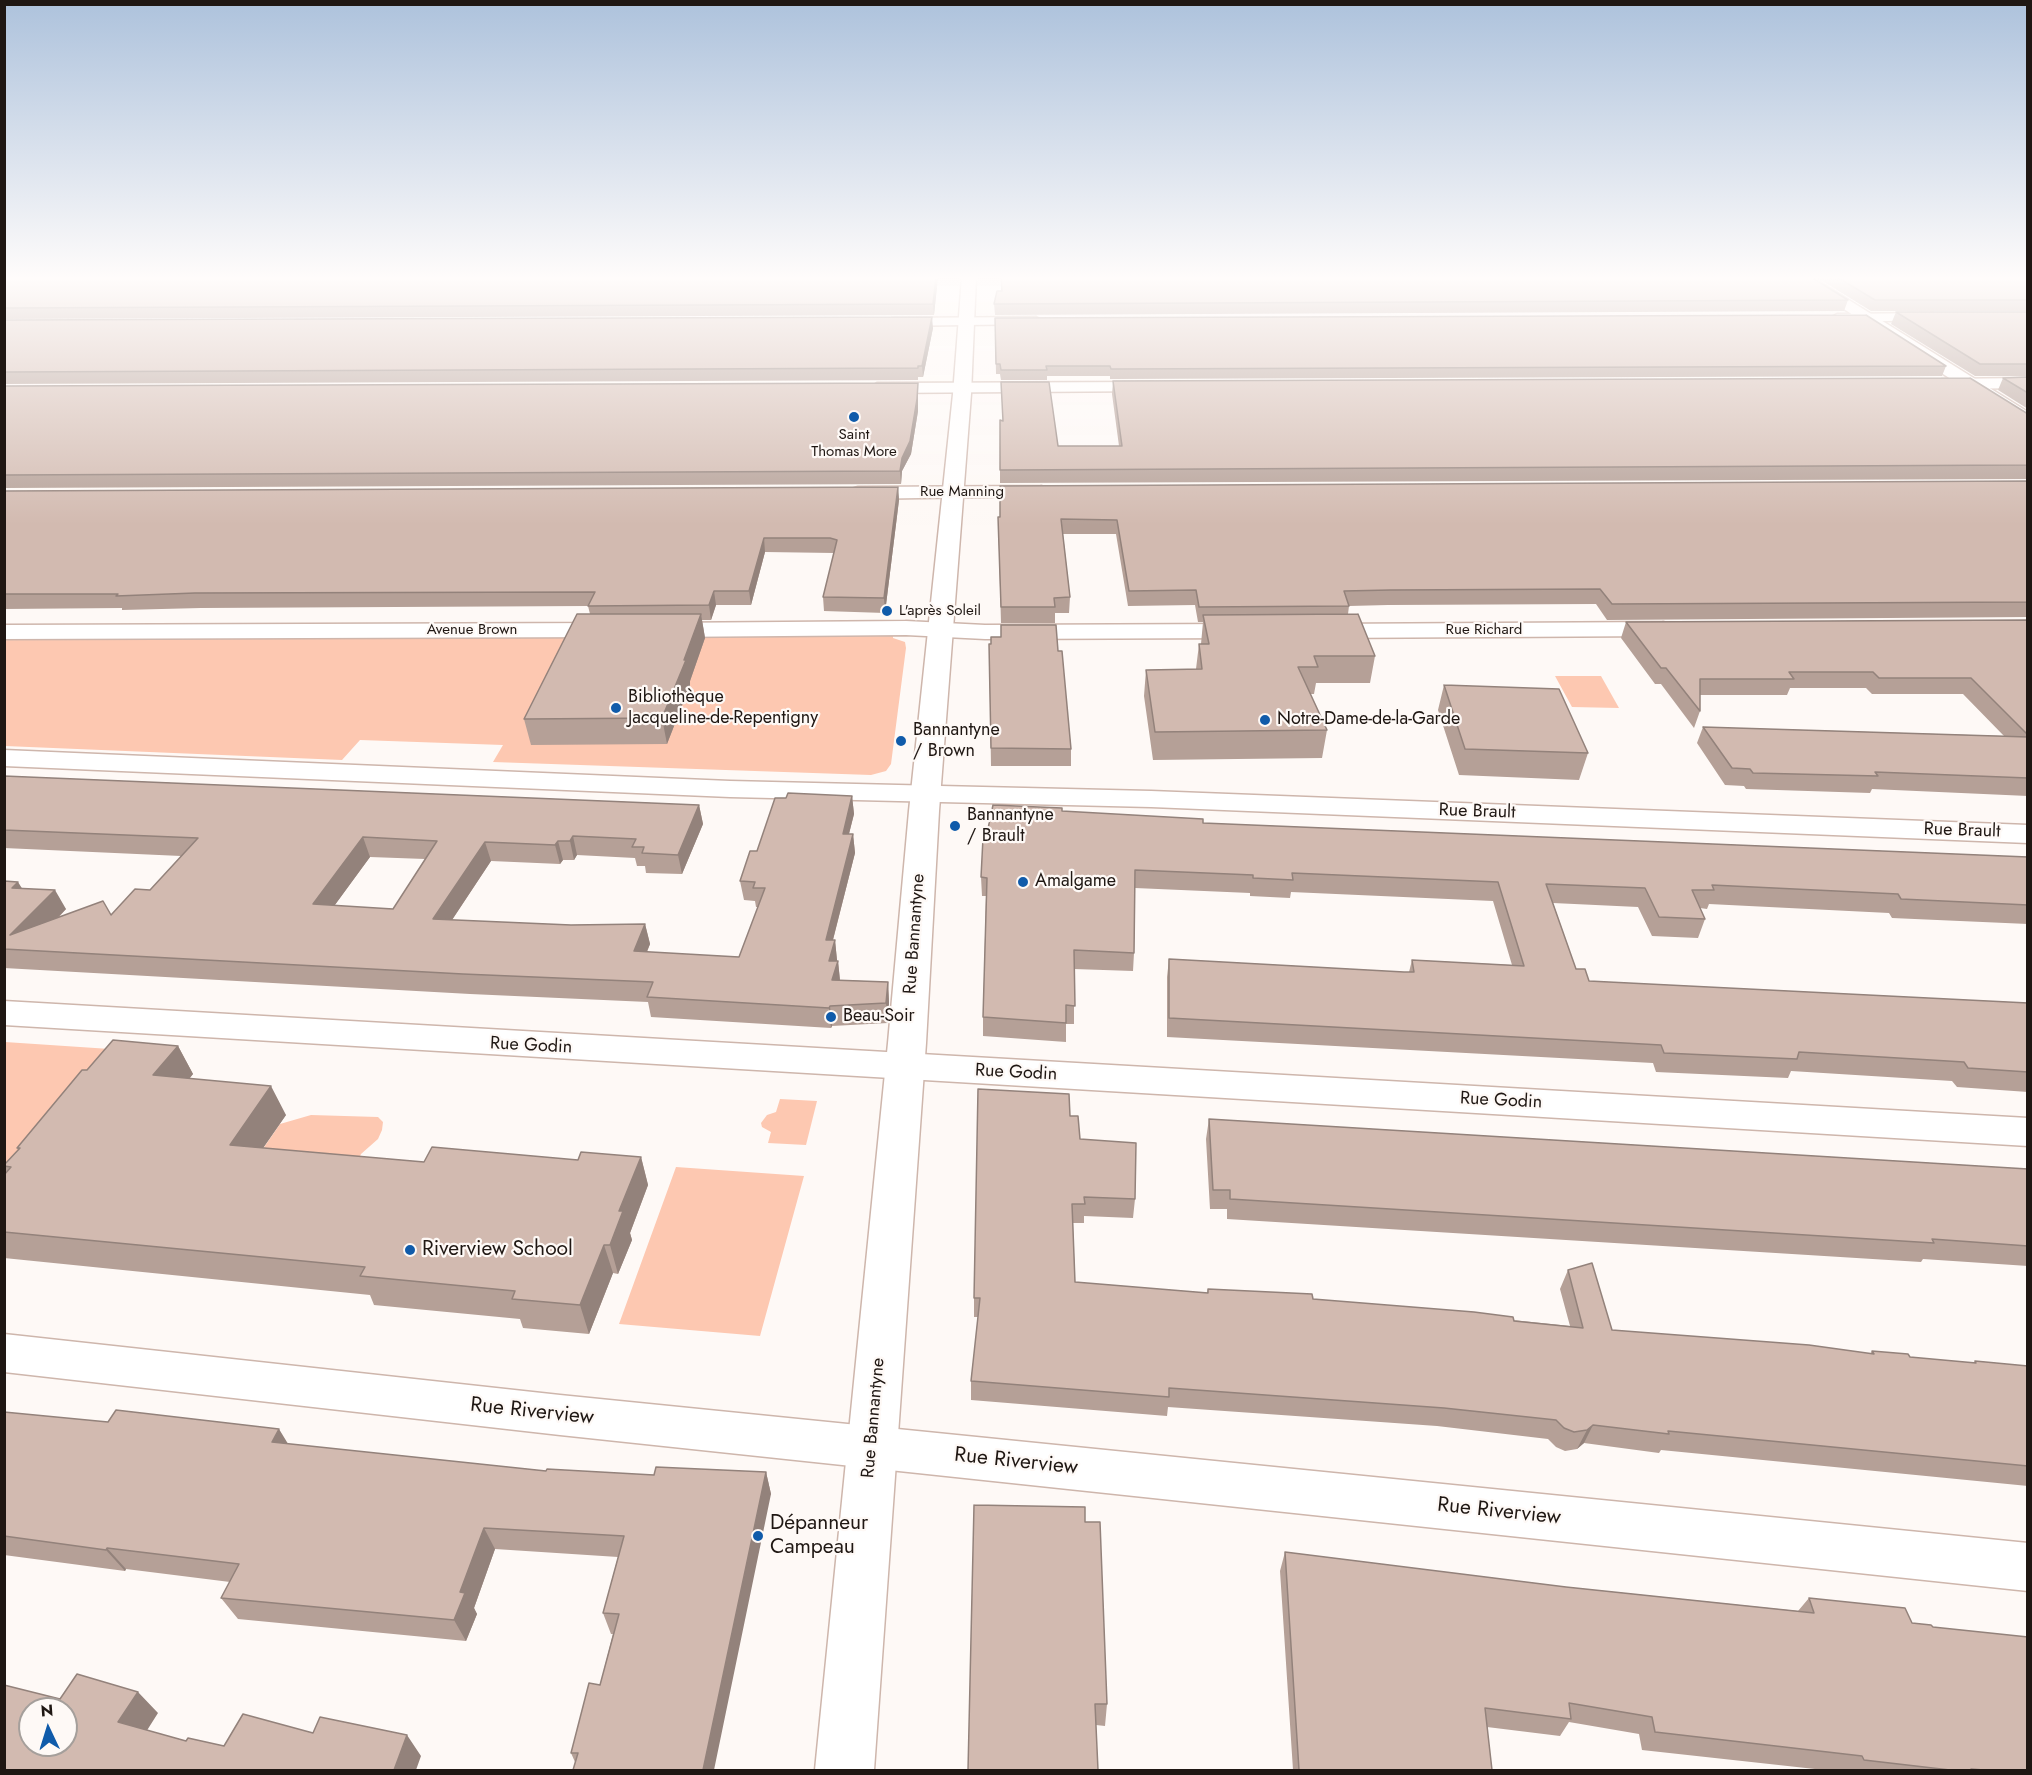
<!DOCTYPE html>
<html>
<head>
<meta charset="utf-8">
<style>
	body { margin:0 }
	#map { position:relative; width:2032px; height:1775px; overflow:hidden; background:#fef9f6; font-family:Jost,sans-serif }
	canvas { display:block }
	.frame { position:absolute; inset:0; border:6px solid #1f1713; pointer-events:none }
	.north { position:absolute; left:18px; top:1697px; width:60px; height:60px; box-sizing:border-box; background:#fef9f6; border:2px solid #a59f9b; border-radius:50%; rotate:356deg; font-size:16px; font-weight:700; line-height:24px; text-align:center; color:#1f1713 }
	.north::after { content:''; display:block; margin:auto; width:21px; height:27px; background:#105baa; clip-path:polygon(50% 0,100% 100%,50% 72%,0 100%) }
</style>
</head>
<body>
<div id="map">
<canvas width="2032" height="1775"></canvas>
<div class="frame"></div>
<div class="north">N</div>
</div>
<script>
const g = document.querySelector('canvas').getContext('2d');
g.lineJoin = 'round';
function paint(path, color) { g.fillStyle = color; g.fill(path, 'evenodd'); }
const toPath = rows => new Path2D(rows.map(r => 'M' + r).join(''));
function stroke(path, color, width, dash) { g.strokeStyle = color; g.lineWidth = width; g.lineCap = dash ? 'butt' : 'round'; g.setLineDash(dash || []); g.stroke(path); }
function write(font, color, halo, rows, align = 'center') {
  g.font = font + ' Jost,sans-serif'; g.lineWidth = 4.5; g.setLineDash([]); g.textBaseline = 'middle'; g.strokeStyle = halo; g.fillStyle = color; for (const [text, x, y, turn = 0] of rows) {
    g.save(); g.translate(x, y); g.rotate((+turn || 0) * Math.PI / 180); g.textAlign = isNaN(turn) ? turn : align; if (halo) g.strokeText(text, 0, 0); g.fillText(text, 0, 0); g.restore();
  }
}
paint(toPath([
	[893,635,893,638,905,642,906,648,891,764,886,771,871,775,493,762,503,745,360,740,342,760,5,746,5,640],
	[1555,676,1601,676,1619,708,1572,707],
	[5,1042,125,1050,5,1191],
	[780,1099,817,1101,806,1145,768,1143,771,1132,762,1127,761,1123,767,1115,776,1112],
	[311,1115,378,1117,383,1122,382,1130,378,1139,361,1154,357,1163,249,1169,280,1124],
	[676,1167,804,1176,760,1336,619,1324]
]), '#fdc8b1');
const minor = toPath([
	[1933,313,1940,317,1938,320,1837,322,1830,318,1837,314,1933,313],
	[1036,317,1043,321,1041,324,892,326,885,322,892,318,1036,317],
	[2028,378,2028,388,1942,389,1934,384,1942,379,2028,378],
	[1153,382,1161,387,1159,391,877,393,869,388,877,383,1153,382],
	[1041,486,1048,488,1051,492,1048,496,858,499,851,497,848,493,851,489,858,487,1041,486],
	[906,621,985,625,1243,624,1251,626,1255,631,1251,636,1243,638,985,639,906,635,661,637,653,635,649,630,653,625,661,623,906,621],
	[1663,622,1671,624,1675,629,1671,634,1663,636,1324,638,1316,636,1312,631,1316,626,1324,624,1663,622],
	[610,623,618,625,622,630,618,635,610,637,4,639,4,625,610,623],
	[4,750,730,781,1151,791,2028,825,2028,843,1151,807,730,797,4,766,4,750],
	[4,1001,2028,1118,2028,1146,4,1025,4,1001],
	[4,1334,560,1395,2028,1543,2028,1591,560,1435,4,1372,4,1334]
]);
const tertiary = toPath([
	[962,277,976,277,971,394,939,811,926,1043,874,1770,815,1770,888,1043,909,811,953,394,962,277],
	[1795,277,1812,277,2028,412,2028,427,2021,425,1795,277]
]);
stroke(minor, '#ceb6ac', 3);
stroke(tertiary, '#ceb6ac', 3);
paint(minor, '#fff');
paint(tertiary, '#fff');
paint(toPath([
	[4,277,938,277,934,315,4,319],
	[1001,277,1811,277,1848,300,1844,311,995,315,994,304,1001,291],
	[1816,277,2028,277,2028,311,1871,311],
	[1896,312,2028,312,2028,376,1975,376,1891,324],
	[995,318,1946,366,1942,376,1110,379,1110,376,1047,376,1047,380,1001,380,1000,374,996,374],
	[4,320,933,328,923,377,918,377,918,380,4,384],
	[2028,377,2028,409,1998,390,2003,378],
	[1113,381,2026,414,2028,414,2028,479,1000,483,1000,420,1003,421,1001,382,1058,446,1119,446,1112,394],
	[4,386,918,395,918,411,911,454,902,471,901,484,4,488],
	[2028,481,2028,617,1607,620,1596,604,1388,605,1349,606,1348,614,1375,656,1370,683,1316,683,1314,694,1310,694,1327,730,1322,758,1153,760,1144,696,1146,670,1196,669,1199,644,1201,644,1203,622,1198,622,1195,605,1128,606,1116,534,1063,534,1070,597,1069,613,1055,613,1055,623,1001,623,998,517],
	[898,487,899,500,885,613,824,611,823,597,834,553,765,552,751,605,716,605,711,620,702,620,705,638,690,681,690,685,667,744,531,745,524,719,590,614,588,606,201,608,122,610,122,608,4,609,4,491],
	[2028,620,2028,796,1872,789,1870,793,1746,789,1744,786,1725,785,1697,743,1703,727,2004,736,1963,694,1872,694,1866,688,1790,688,1787,695,1700,695,1700,711,1694,728,1661,684,1655,684,1621,638,1626,622],
	[989,644,1058,651,1071,749,1071,766,991,766],
	[1444,685,1588,753,1579,780,1459,775,1438,710],
	[4,776,699,805,703,824,682,874,646,873,645,866,637,866,635,858,577,855,574,860,563,860,560,864,491,861,452,920,571,925,645,924,650,944,647,952,739,957,758,907,756,907,755,901,744,900,740,881,786,798,852,796,854,814,849,834,853,834,855,853,833,940,835,940,837,961,838,961,840,980,888,982,889,1002,888,1023,832,1026,831,1028,651,1017,648,1002,470,994,4,968,4,881,66,909,59,917,111,915,150,890,181,856,4,848],
	[370,857,425,859,393,909,334,906],
	[1062,811,1203,823,2028,857,2028,924,1892,918,1889,913,1709,904,1707,909,1700,908,1705,919,1698,938,1652,936,1638,907,1553,903,1576,969,1589,981,2028,1003,2028,1092,1957,1087,1952,1081,1791,1071,1788,1078,1656,1072,1653,1063,1167,1037,1167,977,1169,959,1404,972,1409,972,1412,960,1512,965,1493,901,1291,892,1290,898,1250,896,1250,893,1135,888,1134,953,1133,971,1074,969,1074,1024,1066,1024,1066,1042,983,1036,983,1017,986,896,982,896,981,877,986,838],
	[178,1046,193,1074,189,1079,286,1115,263,1148,424,1162,578,1160,641,1157,648,1185,630,1233,632,1240,618,1274,613,1273,589,1334,523,1328,520,1319,374,1305,370,1295,4,1258,4,1175,7,1172,4,1168,4,1165,18,1150,17,1148,87,1070],
	[1070,1116,1080,1139,1135,1199,1133,1218,1084,1216,1084,1223,1073,1223,1075,1282,1207,1293,1208,1289,1313,1299,1570,1326,1560,1289,1568,1270,1612,1330,1870,1354,1872,1351,1910,1357,1973,1363,1975,1361,2028,1366,2028,1486,1661,1450,1659,1453,1584,1443,1577,1449,1565,1451,1556,1447,1548,1439,1437,1426,1168,1407,1167,1416,971,1400,971,1381,978,1317,974,1317,974,1298],
	[1209,1119,2028,1169,2028,1266,1923,1259,1921,1262,1227,1219,1227,1209,1210,1209,1206,1139],
	[4,1412,289,1444,546,1471,654,1475,766,1472,771,1494,575,1762,571,1753,600,1685,613,1634,611,1634,603,1613,618,1557,495,1549,474,1608,477,1614,466,1641,238,1619,221,1598,230,1582,126,1569,125,1571,4,1555],
	[1085,1522,1107,1704,1105,1726,1096,1725],
	[1285,1552,1566,1587,1798,1611,1809,1598,1912,1623,2028,1770,1824,1770,1642,1750,1639,1734,1569,1722,1560,1736,1487,1727,1492,1770,1293,1770,1280,1571]
]), '#b5a097');
paint(toPath([
	[936,277,938,277,934,315,933,304],
	[932,317,933,328,923,377,922,366],
	[918,383,918,411,911,454,902,471,901,484,900,471,902,458],
	[898,487,899,500,885,613,884,598],
	[764,538,765,552,751,605,749,591],
	[714,591,716,605,711,620,709,605],
	[701,614,705,638,690,681,690,685,667,744,662,718],
	[852,796,854,814,844,853,843,834],
	[699,805,703,824,682,874,678,855],
	[853,834,855,853,828,959,826,940],
	[573,836,577,855,574,860,570,841],
	[363,837,370,857,321,924,313,904],
	[558,841,563,860,560,864,555,845],
	[485,842,491,861,440,938,433,919],
	[18,882,30,901,12,888],
	[55,890,66,909,26,950,10,935],
	[645,924,650,944,639,970,634,951],
	[835,940,837,960,831,980,829,961],
	[838,961,840,981,832,980],
	[888,982,889,1002,888,1023,886,1003],
	[830,1006,832,1026,831,1028,829,1008],
	[178,1046,193,1074,169,1104,153,1075],
	[271,1086,286,1115,245,1174,230,1145],
	[641,1157,648,1185,630,1233,632,1240,618,1274,610,1245,619,1211],
	[604,1245,613,1273,589,1334,580,1305],
	[1593,1425,1584,1443,1577,1449,1587,1430],
	[279,1429,293,1452,272,1442],
	[766,1472,771,1494,714,1770,703,1770],
	[484,1528,495,1549,474,1608,477,1614,466,1641,454,1620,460,1592],
	[107,1548,126,1569,125,1571,106,1550],
	[138,1692,158,1713,139,1743,118,1722],
	[407,1735,421,1756,416,1770,394,1770]
]), '#93827b');
const building = toPath([
	[4,277,936,277,933,304,4,308,4,277],
	[1001,277,1811,277,1848,300,994,304,997,291,1002,291,1001,277],
	[1837,277,2028,277,2028,300,1875,300,1837,277],
	[1896,312,2028,312,2028,364,1980,364,1896,312],
	[1866,315,1946,366,1111,369,1110,366,1046,366,1047,370,1001,370,1000,364,996,364,995,318,1866,315],
	[932,317,922,366,918,366,918,368,4,372,4,320,932,317],
	[2028,377,2028,393,2003,378,2028,377],
	[1970,378,2028,414,2028,465,1000,470,1000,420,1003,421,1001,382,1049,382,1058,446,1122,446,1113,381,1970,378],
	[918,383,917,399,910,441,902,458,900,471,4,475,4,386,918,383],
	[2028,481,2028,602,1612,604,1600,589,1390,590,1344,591,1349,606,1199,607,1196,590,1129,591,1117,520,1061,519,1070,597,1054,598,1055,607,1001,607,998,517,1000,517,1000,486,2028,481],
	[898,487,884,598,823,597,837,540,830,538,764,538,749,591,714,591,709,605,588,606,595,592,195,593,116,596,118,594,4,594,4,491,898,487],
	[577,614,701,614,684,660,686,660,662,718,524,719,577,614],
	[1358,614,1375,656,1314,656,1318,667,1298,667,1327,730,1155,732,1146,670,1202,669,1199,644,1209,644,1203,615,1358,614],
	[2028,620,2028,735,1971,678,1879,678,1873,672,1789,672,1794,679,1700,679,1700,711,1666,668,1661,668,1626,622,2028,620],
	[1001,625,1056,625,1058,651,1062,651,1071,749,991,748,989,644,991,644,991,637,1001,637,1001,625],
	[1444,685,1559,689,1588,753,1465,749,1444,685],
	[1703,727,2028,737,2028,778,1875,772,1878,776,1753,773,1750,769,1732,768,1703,727],
	[4,776,699,805,678,855,642,853,644,847,632,847,636,839,573,836,570,841,558,841,555,845,485,842,433,919,571,925,645,924,634,951,739,957,765,888,753,888,755,882,740,881,750,851,757,851,775,798,786,798,788,793,852,796,843,834,853,834,826,940,835,940,829,961,838,961,832,980,888,982,886,1003,830,1006,829,1008,647,997,653,982,463,974,4,949,4,881,18,882,12,888,55,890,10,935,103,901,111,915,135,889,150,890,198,838,4,830,4,776],
	[363,837,437,841,393,909,313,904,363,837],
	[993,805,1062,808,1062,811,1203,819,1203,823,2028,857,2028,905,1901,899,1898,894,1712,885,1714,890,1692,890,1705,919,1659,917,1645,888,1546,884,1576,969,1585,969,1589,981,2028,1003,2028,1072,1968,1068,1964,1062,1799,1052,1797,1059,1664,1053,1661,1045,1169,1018,1169,959,1404,972,1414,972,1412,960,1524,966,1498,882,1292,873,1293,880,1253,878,1253,875,1135,870,1134,953,1074,950,1075,1006,1066,1005,1066,1023,983,1017,987,878,981,877,983,838,986,838,993,805],
	[113,1040,178,1046,153,1075,271,1086,230,1145,424,1162,432,1147,578,1160,581,1152,641,1157,619,1211,623,1211,610,1245,604,1245,580,1305,512,1299,515,1291,360,1276,365,1267,4,1232,4,1175,11,1167,4,1166,4,1165,20,1148,17,1148,82,1070,87,1070,113,1040],
	[978,1089,1069,1094,1070,1116,1078,1116,1080,1139,1136,1143,1135,1199,1084,1197,1085,1204,1072,1204,1075,1282,1208,1293,1208,1289,1312,1294,1313,1299,1474,1312,1513,1317,1514,1321,1583,1328,1568,1270,1592,1263,1612,1330,1809,1345,1874,1354,1872,1351,1908,1354,1910,1357,1976,1363,1975,1361,2028,1366,2028,1466,1668,1431,1669,1434,1593,1425,1587,1430,1574,1432,1564,1428,1556,1420,1444,1408,1169,1388,1169,1397,971,1381,980,1298,974,1298,978,1089],
	[1209,1119,2028,1169,2028,1246,1932,1239,1934,1243,1230,1199,1230,1190,1213,1190,1209,1119],
	[116,1410,279,1429,272,1442,546,1471,547,1469,654,1475,656,1467,766,1472,703,1770,573,1770,578,1753,571,1753,589,1683,600,1685,619,1614,603,1613,624,1536,484,1528,460,1592,465,1593,454,1620,221,1598,239,1564,107,1548,106,1550,4,1536,4,1412,108,1422,116,1410],
	[974,1505,1085,1507,1085,1522,1100,1522,1107,1704,1095,1704,1098,1770,968,1770,974,1505],
	[1285,1552,1566,1587,1814,1613,1809,1598,1905,1608,1912,1623,1931,1625,1933,1627,2028,1637,2028,1770,1984,1770,1971,1769,1971,1770,1950,1770,1864,1760,1862,1756,1655,1732,1652,1717,1569,1703,1571,1719,1485,1708,1492,1770,1299,1770,1285,1552],
	[77,1674,138,1692,118,1722,186,1741,188,1738,224,1746,243,1714,313,1733,320,1717,407,1735,394,1770,4,1770,4,1685,60,1699,77,1674],
	[30,1709,66,1709,66,1745,30,1745,30,1709]
]);
paint(building, '#d2bab0');
stroke(building, '#93827b', 1.5);
const sky = g.createLinearGradient(0, 0, 0, 525);
sky.addColorStop(0, '#adc2dc');
sky.addColorStop(0.53, '#fffcfb');
sky.addColorStop(1, '#fffcfb00');
g.fillStyle = sky;
g.fillRect(0, 0, 2032, 525);
for (const [x, y, r, color] of [
	[854,417,6,"#105baa"],
	[887,611,6,"#105baa"],
	[616,708,6,"#105baa"],
	[1265,720,6,"#105baa"],
	[901,741,6,"#105baa"],
	[955,826,6,"#105baa"],
	[1023,882,6,"#105baa"],
	[831,1017,6,"#105baa"],
	[410,1250,6,"#105baa"],
	[758,1536,6,"#105baa"]
]) { const dot = new Path2D(); dot.arc(x, y, r, 0, 2 * Math.PI); g.fillStyle = color; g.fill(dot); stroke(dot, '#fef9f6', 2); }
write('15px', '#1f1713', '#fef9f6', [
	["Saint",854,435],
	["Thomas More",854,452],
	["L'après Soleil",899,611,"left"]
]);
write('15px', '#1f1713', '#fef9f6', [
	["Rue Manning",962,492],
	["Avenue Brown",472,630],
	["Rue Richard",1484,630]
]);
write('18px', '#1f1713', '#fef9f6', [
	["Bibliothèque",628,698],
	["Jacqueline-de-Repentigny",628,719],
	["Notre-Dame-de-la-Garde",1277,720],
	["Bannantyne",913,731],
	["/ Brown",913,752],
	["Bannantyne",967,816],
	["/ Brault",967,837],
	["Amalgame",1035,882],
	["Beau-Soir",843,1017]
], 'left');
write('18px', '#1f1713', '#fef9f6', [
	["Rue Brault",1477,812,2],
	["Rue Brault",1962,831,2],
	["Rue Bannantyne",915,934,-86],
	["Rue Godin",531,1046,3],
	["Rue Godin",1016,1073,3],
	["Rue Godin",1501,1101,3],
	["Rue Bannantyne",874,1418,-85]
]);
write('21px', '#1f1713', '#fef9f6', [
	["Riverview School",422,1250],
	["Dépanneur",770,1524],
	["Campeau",770,1548]
], 'left');
write('21px', '#1f1713', '#fef9f6', [
	["Rue Riverview",532,1412,6],
	["Rue Riverview",1016,1462,6],
	["Rue Riverview",1499,1512,6]
]);
</script>
</body>
</html>
